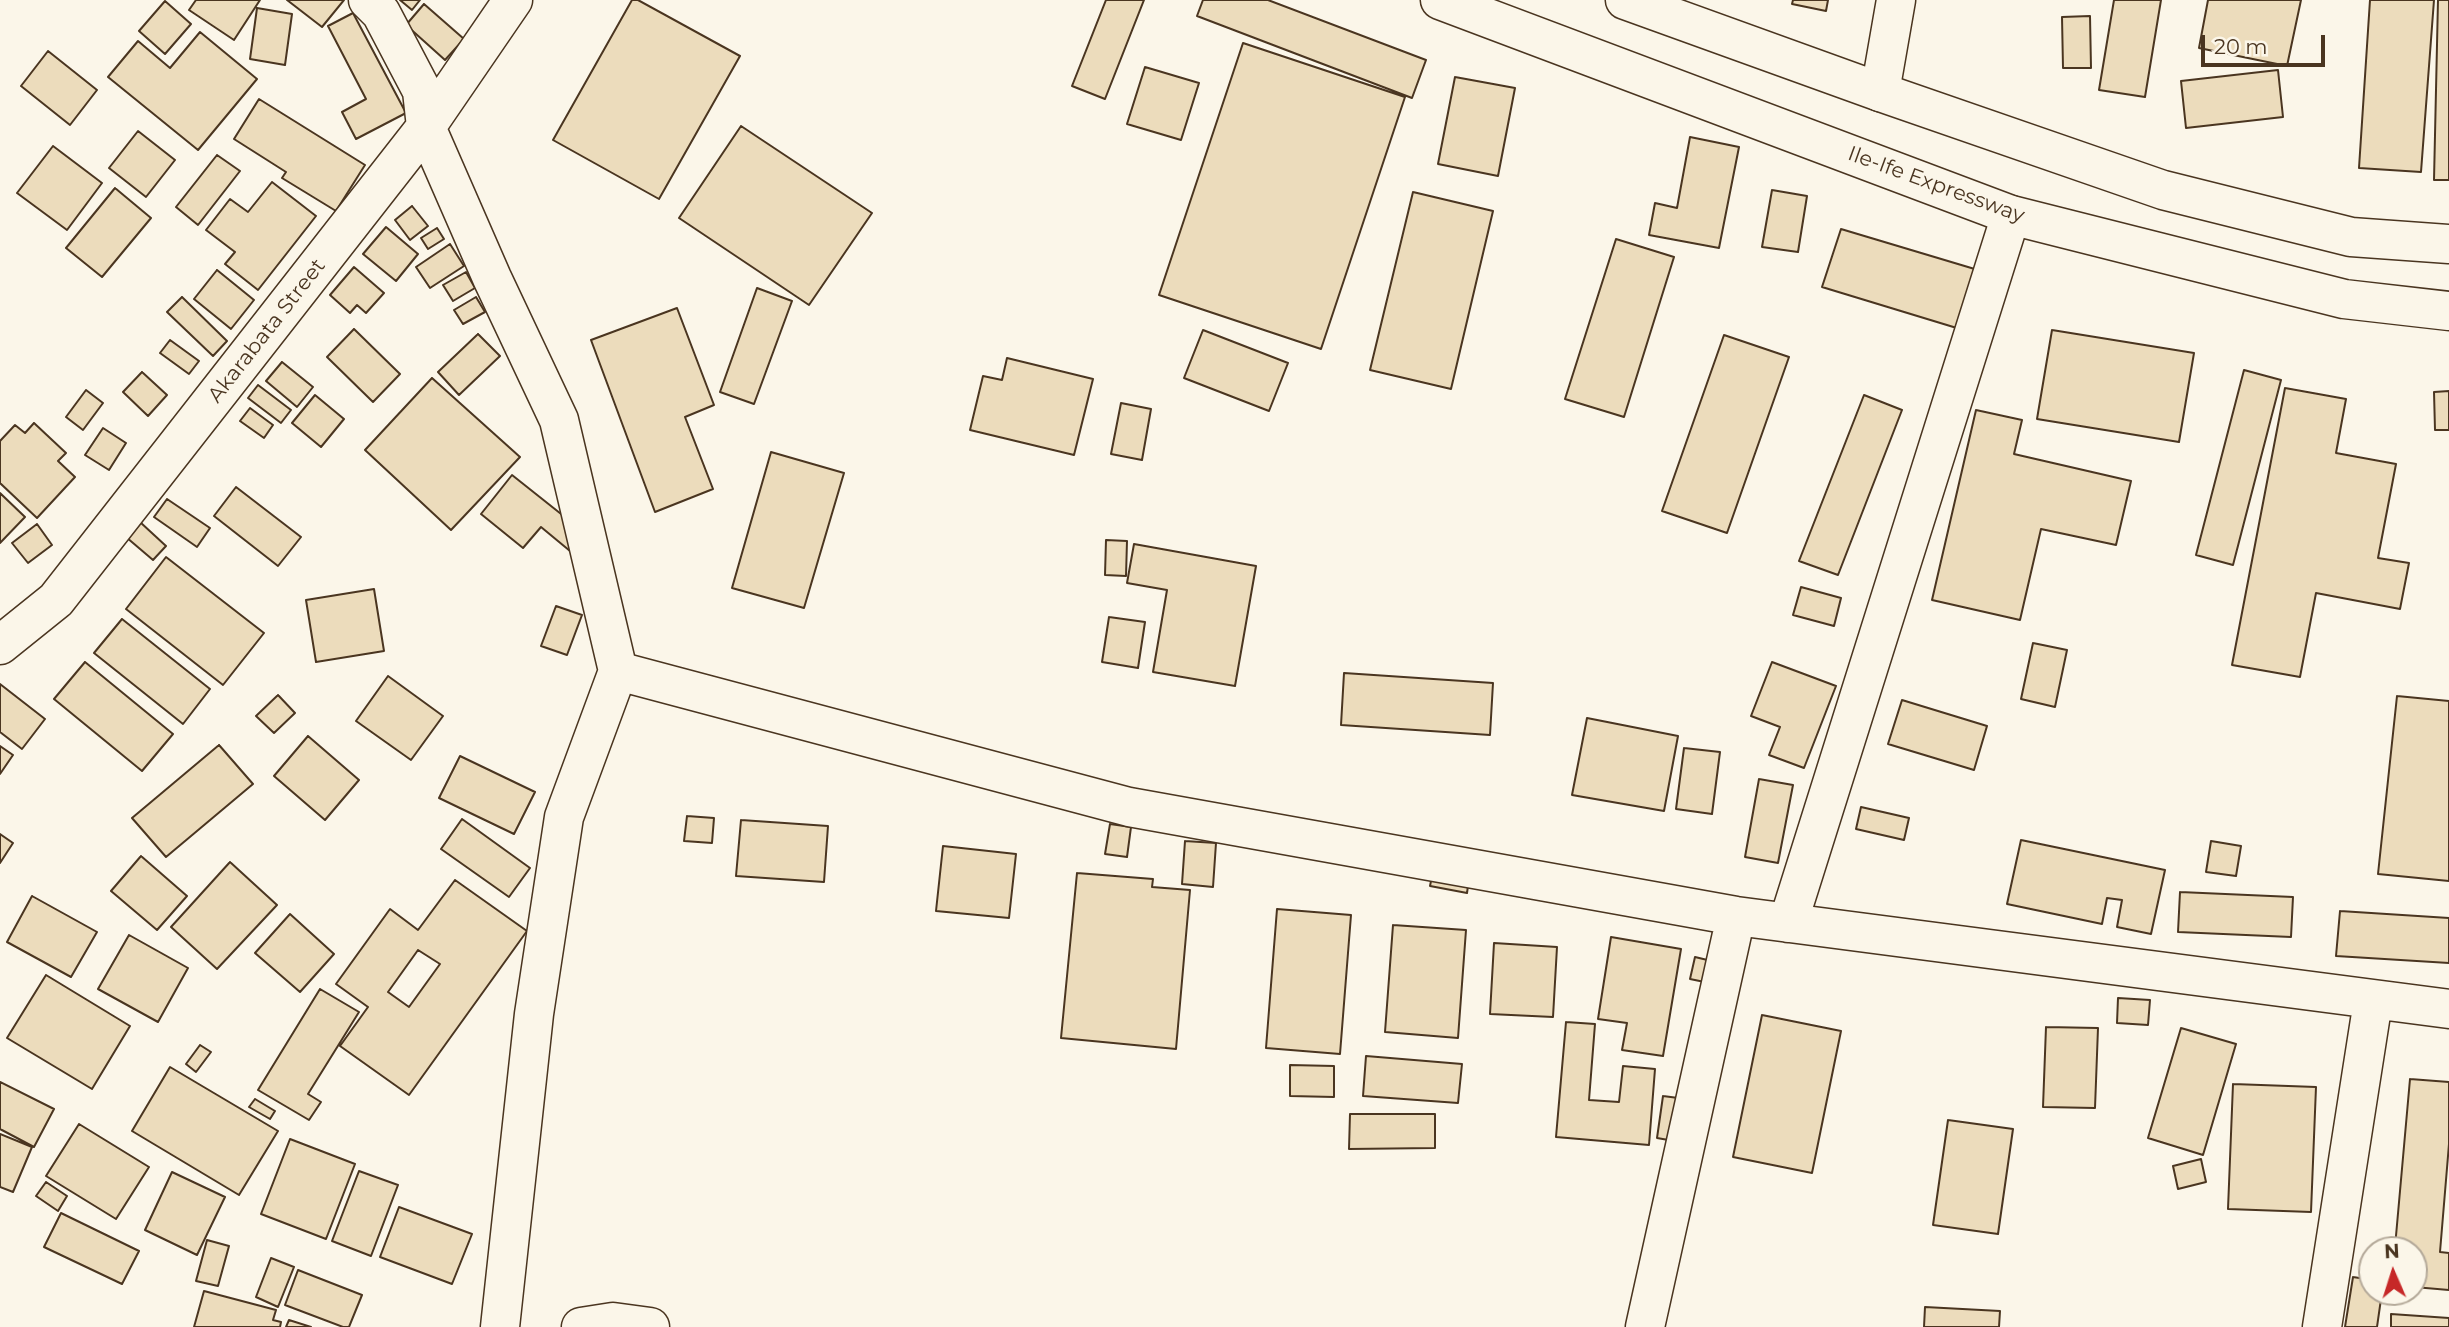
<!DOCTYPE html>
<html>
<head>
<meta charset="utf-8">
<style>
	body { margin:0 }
	#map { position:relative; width:2449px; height:1327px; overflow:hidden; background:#fbf6e9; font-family:Montserrat,sans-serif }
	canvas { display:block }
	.north { position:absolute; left:2358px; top:1236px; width:70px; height:70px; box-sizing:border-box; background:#fbf6e9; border:2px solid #b4a999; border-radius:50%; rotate:357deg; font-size:19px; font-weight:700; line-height:28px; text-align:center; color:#4a3520 }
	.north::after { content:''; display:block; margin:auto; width:24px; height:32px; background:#c62828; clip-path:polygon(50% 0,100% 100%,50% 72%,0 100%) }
	.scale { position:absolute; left:2201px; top:35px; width:124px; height:32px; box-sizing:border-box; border:4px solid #4a3520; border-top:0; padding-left:9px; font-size:21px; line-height:24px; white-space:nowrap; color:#4a3520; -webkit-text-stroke:5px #fbf6e9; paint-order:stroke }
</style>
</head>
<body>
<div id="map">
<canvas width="2449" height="1327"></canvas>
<div class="north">N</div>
<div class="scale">20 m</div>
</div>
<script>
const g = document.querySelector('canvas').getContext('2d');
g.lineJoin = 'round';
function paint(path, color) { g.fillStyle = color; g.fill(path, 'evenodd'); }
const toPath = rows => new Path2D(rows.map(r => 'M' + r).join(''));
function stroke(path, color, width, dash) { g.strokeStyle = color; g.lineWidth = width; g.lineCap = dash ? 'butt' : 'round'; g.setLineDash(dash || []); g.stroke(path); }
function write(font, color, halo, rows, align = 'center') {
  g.font = font + ' Montserrat,sans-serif'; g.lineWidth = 5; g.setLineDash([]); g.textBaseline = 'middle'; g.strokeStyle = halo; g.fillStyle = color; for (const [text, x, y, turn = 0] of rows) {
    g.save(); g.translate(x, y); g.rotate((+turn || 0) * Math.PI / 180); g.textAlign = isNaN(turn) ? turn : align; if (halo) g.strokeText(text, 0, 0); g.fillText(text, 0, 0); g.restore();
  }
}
const building = toPath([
	[196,0,260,0,234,40,189,10,196,0],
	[287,0,344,0,322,27,287,0],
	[400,0,420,0,412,10,400,0],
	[632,0,638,0,740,56,659,199,553,140,632,0],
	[1106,0,1144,0,1105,99,1072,86,1106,0],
	[1203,0,1268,0,1426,60,1412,98,1197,16,1203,0],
	[1793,0,1828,0,1826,11,1792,4,1793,0],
	[2114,0,2161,0,2145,97,2099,90,2114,0],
	[2208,0,2301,0,2287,66,2199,48,2208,0],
	[2370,0,2434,0,2421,172,2359,168,2370,0],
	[2438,0,2449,0,2449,180,2434,180,2438,0],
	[165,1,191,24,165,54,139,31,165,1],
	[424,4,464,39,445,60,406,25,424,4],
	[257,8,292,14,285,65,250,59,257,8],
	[353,13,406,113,356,139,342,112,366,99,328,26,353,13],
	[2090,16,2091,68,2063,68,2062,17,2090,16],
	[200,32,257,79,198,150,108,77,138,41,170,68,200,32],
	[1243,43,1405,97,1321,349,1159,295,1243,43],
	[48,51,97,90,70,125,21,86,48,51],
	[1145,67,1199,83,1181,140,1127,124,1145,67],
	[2278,70,2283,117,2186,128,2181,81,2278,70],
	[1455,77,1515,88,1498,176,1438,164,1455,77],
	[259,99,365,165,336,211,282,178,286,172,234,139,259,99],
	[741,126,872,213,809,305,679,218,741,126],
	[138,131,175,160,146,197,109,168,138,131],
	[1690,137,1739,147,1719,248,1649,235,1655,203,1677,208,1690,137],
	[53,146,102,183,67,230,17,193,53,146],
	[217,155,240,171,198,225,176,207,217,155],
	[272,182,316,216,258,290,225,264,235,252,206,230,230,199,248,212,272,182],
	[115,188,151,218,102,277,66,248,115,188],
	[1772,190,1807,196,1798,252,1762,247,1772,190],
	[1413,192,1493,211,1451,389,1370,370,1413,192],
	[412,206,428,226,410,240,395,220,412,206],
	[386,227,418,254,396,281,363,254,386,227],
	[437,228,444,239,428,249,421,238,437,228],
	[1841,229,1978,270,1960,329,1822,287,1841,229],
	[1616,239,1674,257,1624,417,1565,399,1616,239],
	[450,244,464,266,430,288,416,267,450,244],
	[354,267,384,293,366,313,357,305,350,313,330,295,354,267],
	[217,270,254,300,231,329,194,299,217,270],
	[466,272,475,288,453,301,443,285,466,272],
	[757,288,792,301,754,404,720,392,757,288],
	[182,297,227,341,213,356,167,312,182,297],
	[476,297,485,312,463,324,454,310,476,297],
	[677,308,714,405,685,417,713,489,655,512,591,340,677,308],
	[354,329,400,374,373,402,327,357,354,329],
	[1203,330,1288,363,1269,411,1184,378,1203,330],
	[2052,330,2194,353,2179,442,2037,419,2052,330],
	[478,334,500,356,459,395,438,372,478,334],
	[1724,335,1789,357,1727,533,1662,511,1724,335],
	[170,340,199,361,189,374,160,353,170,340],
	[1007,358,1093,379,1074,455,970,430,983,376,1002,380,1007,358],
	[282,362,313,387,297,407,266,381,282,362],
	[2244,370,2281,380,2233,565,2196,555,2244,370],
	[142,372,167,395,148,416,123,392,142,372],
	[432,378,520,457,451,530,365,450,432,378],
	[258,385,291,410,281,423,248,398,258,385],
	[2285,388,2346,399,2336,453,2396,464,2378,558,2409,563,2400,609,2316,593,2300,677,2232,665,2285,388],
	[86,390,103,403,83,430,66,417,86,390],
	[2449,391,2449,430,2435,430,2434,392,2449,391],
	[315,395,344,419,321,447,292,423,315,395],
	[1864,395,1902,410,1838,575,1799,561,1864,395],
	[1121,403,1151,409,1142,460,1111,454,1121,403],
	[250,408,273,425,264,438,240,421,250,408],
	[1976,410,2022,420,2014,454,2131,481,2116,545,2041,529,2020,620,1932,600,1976,410],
	[34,423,66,453,58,461,75,477,37,518,0,483,0,441,15,425,25,433,34,423],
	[103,428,126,443,109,470,85,455,103,428],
	[771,452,844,473,804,608,732,588,771,452],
	[512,475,585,533,570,551,541,527,523,548,481,514,512,475],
	[236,487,301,537,278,566,214,516,236,487],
	[0,493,25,517,0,543,0,493],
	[167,499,210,528,197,547,154,517,167,499],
	[140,522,166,546,153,560,126,537,140,522],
	[37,524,52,545,28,563,12,543,37,524],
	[1106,540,1127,541,1126,576,1105,575,1106,540],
	[1134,544,1256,566,1235,686,1153,672,1167,590,1127,583,1134,544],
	[166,557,264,633,223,685,126,609,166,557],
	[1801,587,1841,598,1834,626,1793,615,1801,587],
	[374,589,384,651,316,662,306,600,374,589],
	[556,606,582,615,567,655,541,646,556,606],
	[1109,617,1145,622,1138,668,1102,662,1109,617],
	[122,619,210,689,183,724,94,653,122,619],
	[2033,643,2067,650,2055,707,2021,699,2033,643],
	[85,662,173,734,142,771,54,699,85,662],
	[1772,662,1836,686,1804,768,1769,755,1780,727,1751,716,1772,662],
	[1344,673,1493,683,1490,735,1341,725,1344,673],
	[388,676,443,716,411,760,356,721,388,676],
	[0,684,45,719,22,749,0,732,0,684],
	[278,695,295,713,274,733,256,716,278,695],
	[2397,696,2449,701,2449,881,2378,874,2397,696],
	[1902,700,1987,726,1974,770,1888,744,1902,700],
	[1587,718,1678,736,1664,811,1572,795,1587,718],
	[308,736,359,780,325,820,274,776,308,736],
	[219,745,253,784,166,857,132,818,219,745],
	[0,746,13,755,0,774,0,746],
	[1684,748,1720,752,1712,814,1676,809,1684,748],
	[460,756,535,792,514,834,439,798,460,756],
	[1759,779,1793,785,1778,863,1745,857,1759,779],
	[1861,807,1909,818,1904,840,1856,829,1861,807],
	[687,816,714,818,712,843,684,841,687,816],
	[462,819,530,868,509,897,441,849,462,819],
	[741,820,828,826,824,882,736,876,741,820],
	[1110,824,1131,827,1127,857,1105,854,1110,824],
	[0,834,13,843,0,863,0,834],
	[2021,840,2165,870,2151,934,2117,927,2122,900,2107,898,2102,924,2007,904,2021,840],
	[1185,841,1216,843,1213,887,1182,884,1185,841],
	[2211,841,2241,846,2236,876,2206,872,2211,841],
	[943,846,1016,854,1009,918,936,911,943,846],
	[141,856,187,896,157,930,111,891,141,856],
	[230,862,277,905,217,969,171,927,230,862],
	[1434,866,1470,872,1467,893,1430,886,1434,866],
	[1077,873,1153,879,1152,887,1190,890,1176,1049,1061,1038,1077,873],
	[455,880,527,931,409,1095,340,1046,368,1007,336,984,390,909,418,930,455,880],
	[418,950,440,964,409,1007,388,992,418,950],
	[2180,892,2293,897,2291,937,2178,932,2180,892],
	[32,896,97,932,71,977,7,942,32,896],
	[1277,909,1351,915,1340,1054,1266,1048,1277,909],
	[2340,911,2449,918,2449,963,2336,956,2340,911],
	[290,914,334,954,300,992,255,953,290,914],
	[1393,925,1466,930,1458,1038,1385,1032,1393,925],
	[129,935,188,968,158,1022,98,989,129,935],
	[1611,937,1681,949,1663,1056,1622,1050,1627,1023,1598,1019,1611,937],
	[1494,943,1557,947,1553,1017,1490,1014,1494,943],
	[1695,957,1724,964,1719,985,1690,979,1695,957],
	[46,975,130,1026,92,1089,7,1038,46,975],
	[320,989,359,1012,308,1094,321,1102,309,1120,258,1090,320,989],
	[2118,998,2150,1000,2148,1025,2117,1023,2118,998],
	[1762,1015,1841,1031,1812,1173,1733,1157,1762,1015],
	[1566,1022,1595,1024,1589,1100,1619,1102,1623,1066,1655,1069,1649,1145,1556,1137,1566,1022],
	[2046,1027,2098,1028,2095,1108,2043,1107,2046,1027],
	[2181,1028,2236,1044,2203,1155,2148,1138,2181,1028],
	[200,1045,211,1052,196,1072,186,1064,200,1045],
	[1366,1056,1462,1064,1458,1103,1363,1096,1366,1056],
	[1290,1065,1334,1066,1334,1097,1290,1096,1290,1065],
	[170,1067,278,1131,239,1195,132,1131,170,1067],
	[2410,1079,2449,1082,2449,1144,2440,1252,2449,1253,2449,1290,2414,1287,2414,1250,2395,1247,2410,1079],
	[0,1082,54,1109,34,1147,0,1129,0,1082],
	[2233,1084,2316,1087,2311,1212,2228,1209,2233,1084],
	[1663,1096,1686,1099,1680,1142,1657,1138,1663,1096],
	[255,1099,275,1111,270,1119,249,1107,255,1099],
	[1350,1114,1435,1114,1435,1148,1349,1149,1350,1114],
	[1948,1120,2013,1129,1998,1234,1933,1225,1948,1120],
	[79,1124,149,1167,116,1219,46,1176,79,1124],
	[0,1134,32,1147,13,1192,0,1187,0,1134],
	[290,1139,355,1164,326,1239,261,1214,290,1139],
	[2201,1159,2206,1182,2178,1189,2173,1166,2201,1159],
	[359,1171,398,1185,371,1256,332,1241,359,1171],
	[172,1172,225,1197,197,1255,145,1230,172,1172],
	[46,1182,67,1196,58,1211,36,1196,46,1182],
	[399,1207,472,1234,452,1284,380,1257,399,1207],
	[61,1213,139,1251,122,1284,44,1247,61,1213],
	[207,1240,229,1246,218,1286,196,1281,207,1240],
	[271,1258,294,1267,278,1307,256,1297,271,1258],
	[298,1270,362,1295,349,1327,343,1327,285,1305,298,1270],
	[2353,1277,2372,1280,2372,1292,2404,1292,2404,1295,2382,1292,2377,1327,2345,1327,2353,1277],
	[204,1291,276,1310,273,1320,281,1322,280,1327,194,1327,204,1291],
	[1925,1307,2000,1311,1999,1327,1924,1327,1925,1307],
	[2391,1314,2449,1318,2449,1327,2391,1327,2391,1314],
	[289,1320,311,1327,286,1327,289,1320]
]);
paint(building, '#ecdcbc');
stroke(building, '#4a3520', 2);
const minor = toPath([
	[368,0,381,13,422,91,426,127,492,278,559,420,618,671,564,817,534,1014,500,1327],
	[1880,92,1896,0],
	[0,645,56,600,426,127,513,0],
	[618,671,1129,807,1736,916,2449,1009],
	[1788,923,2011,215],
	[581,1327,613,1322,650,1327],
	[1645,1327,1736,916],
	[2322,1327,2373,1001]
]);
const major = toPath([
	[1440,0,2011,215,2344,299,2449,311],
	[1625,0,1880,92,2163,190,2351,237,2449,244]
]);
stroke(minor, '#4a3520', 41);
stroke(major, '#4a3520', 41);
stroke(minor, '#fbf6e9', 38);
stroke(major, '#fbf6e9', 38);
write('21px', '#4a3520', '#fbf6e9', [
	["Ile-Ife Expressway",1936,185,20],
	["Akarabata Street",267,331,-52]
]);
</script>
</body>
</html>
